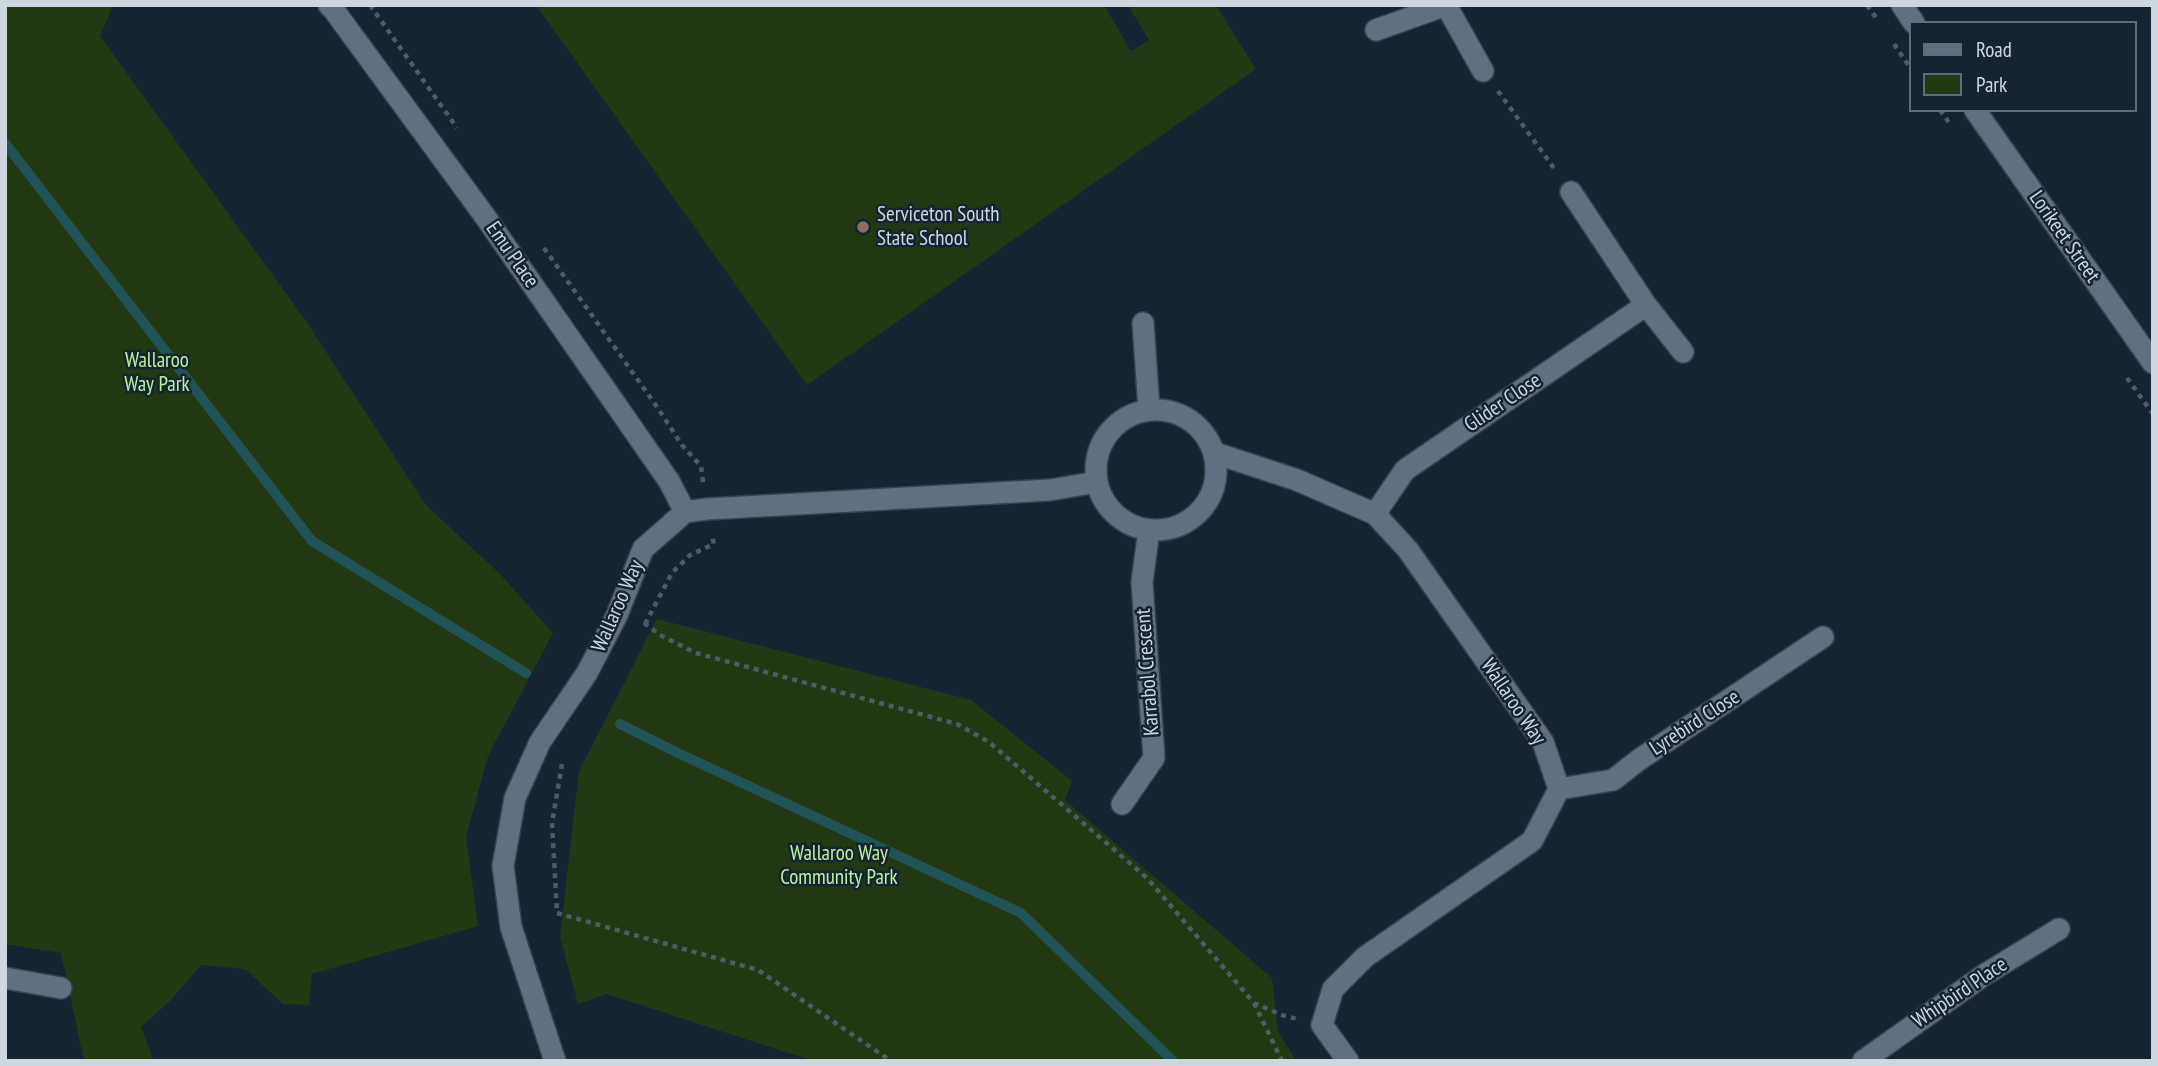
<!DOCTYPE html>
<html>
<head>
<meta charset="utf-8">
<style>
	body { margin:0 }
	#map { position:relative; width:2158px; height:1066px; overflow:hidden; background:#162432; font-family:"PT Sans Narrow",sans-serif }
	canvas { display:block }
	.frame { position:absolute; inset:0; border:7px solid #ced7e0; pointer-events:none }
	.legend { position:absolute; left:1909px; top:21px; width:228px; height:91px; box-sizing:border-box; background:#162432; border:2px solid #606c78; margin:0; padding:9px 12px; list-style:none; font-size:21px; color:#ced7e0 }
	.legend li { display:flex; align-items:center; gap:14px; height:35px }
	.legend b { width:35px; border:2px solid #606c78 }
</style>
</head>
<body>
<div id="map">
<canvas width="2158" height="1066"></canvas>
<div class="frame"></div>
<ul class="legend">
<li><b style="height:9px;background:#607081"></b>Road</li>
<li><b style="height:19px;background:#233913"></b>Park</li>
</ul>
</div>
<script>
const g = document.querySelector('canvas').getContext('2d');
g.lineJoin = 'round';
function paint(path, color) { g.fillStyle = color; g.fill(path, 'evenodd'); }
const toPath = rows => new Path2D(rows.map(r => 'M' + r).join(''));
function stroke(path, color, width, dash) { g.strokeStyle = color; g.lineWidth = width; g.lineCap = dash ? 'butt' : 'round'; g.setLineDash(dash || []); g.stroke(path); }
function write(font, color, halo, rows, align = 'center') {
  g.font = font + ' "PT Sans Narrow",sans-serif'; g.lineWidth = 5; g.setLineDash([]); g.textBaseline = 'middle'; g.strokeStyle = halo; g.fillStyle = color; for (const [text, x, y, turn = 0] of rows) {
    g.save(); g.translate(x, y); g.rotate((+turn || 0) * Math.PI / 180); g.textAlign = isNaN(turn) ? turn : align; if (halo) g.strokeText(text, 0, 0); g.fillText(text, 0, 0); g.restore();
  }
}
paint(toPath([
	[5,5,113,5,100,36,306,321,426,505,500,574,553,633,488,756,466,837,478,926,312,974,309,1005,283,1004,245,969,201,965,170,1001,141,1027,154,1061,84,1061,61,953,5,944],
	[536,5,1104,5,1131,51,1149,40,1128,5,1216,5,1256,69,807,385],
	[657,619,971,700,1072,781,1065,800,1272,978,1278,1031,1296,1061,813,1061,607,994,578,1004,560,937,579,771]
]), '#233913');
stroke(toPath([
	[5,143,312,541,526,673],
	[620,724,678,753,1021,913,1173,1061]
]), '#205355', 10);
const minor = toPath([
	[329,5,333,9,484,215,669,481,685,512],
	[1446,5,1483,71],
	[1902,5,1914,23],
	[1376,30,1446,5],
	[1975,110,2153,363],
	[1571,192,1646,305,1683,352],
	[1143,323,1149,409],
	'1096 470a60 60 0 1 1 120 0a60 60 0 1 1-120 0Z',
	[1215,453,1297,480,1375,514,1408,550,1543,742,1559,789,1532,841,1365,957,1333,989,1322,1025,1348,1061],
	[1375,514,1405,470,1646,305],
	[1559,789,1613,780,1640,759,1823,637],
	[1122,804,1154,758,1142,582,1149,530],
	[5,978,61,988],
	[555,1061,511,927,503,866,515,798,540,742,587,673,617,615,643,549,685,512,707,509,1050,490,1097,482],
	[1863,1061,1984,975,2059,929]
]);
stroke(minor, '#37424d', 24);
stroke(toPath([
	[370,5,457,128],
	[1867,5,1877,19],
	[1894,44,1911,69],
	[1498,91,1556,171],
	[1940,110,1950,124],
	[544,248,655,404,682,445,701,466,703,482],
	[2127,378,2153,414],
	[644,623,662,636,696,653,957,724,989,742,1147,878,1254,1003,1282,1015,1297,1019],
	[645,624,672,573,690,555,714,544,712,536],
	[562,764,552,823,557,913,758,970,891,1061],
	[1254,1003,1282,1061]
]), '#4f5b68', 4.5, [5, 5]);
stroke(minor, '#607081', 21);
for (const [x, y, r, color] of [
	[863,227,7,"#8d6e63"]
]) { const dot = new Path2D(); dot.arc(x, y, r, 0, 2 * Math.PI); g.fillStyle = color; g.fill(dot); stroke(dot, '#162432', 2.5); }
write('21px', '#ced7e0', '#162432', [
	["Serviceton South",877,215],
	["State School",877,239]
], 'left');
write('21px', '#ced7e0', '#162432', [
	["Lorikeet Street",2064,237,55],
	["Emu Place",512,255,55],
	["Glider Close",1503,403,-34],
	["Wallaroo Way",618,606,-66],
	["Karrabol Crescent",1148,672,-94],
	["Wallaroo Way",1513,702,56],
	["Lyrebird Close",1695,723,-33],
	["Whipbird Place",1960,993,-34]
]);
write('21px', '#bdf09d', '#162432', [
	["Wallaroo",157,361],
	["Way Park",157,385],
	["Wallaroo Way",839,854],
	["Community Park",839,878]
]);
</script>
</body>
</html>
